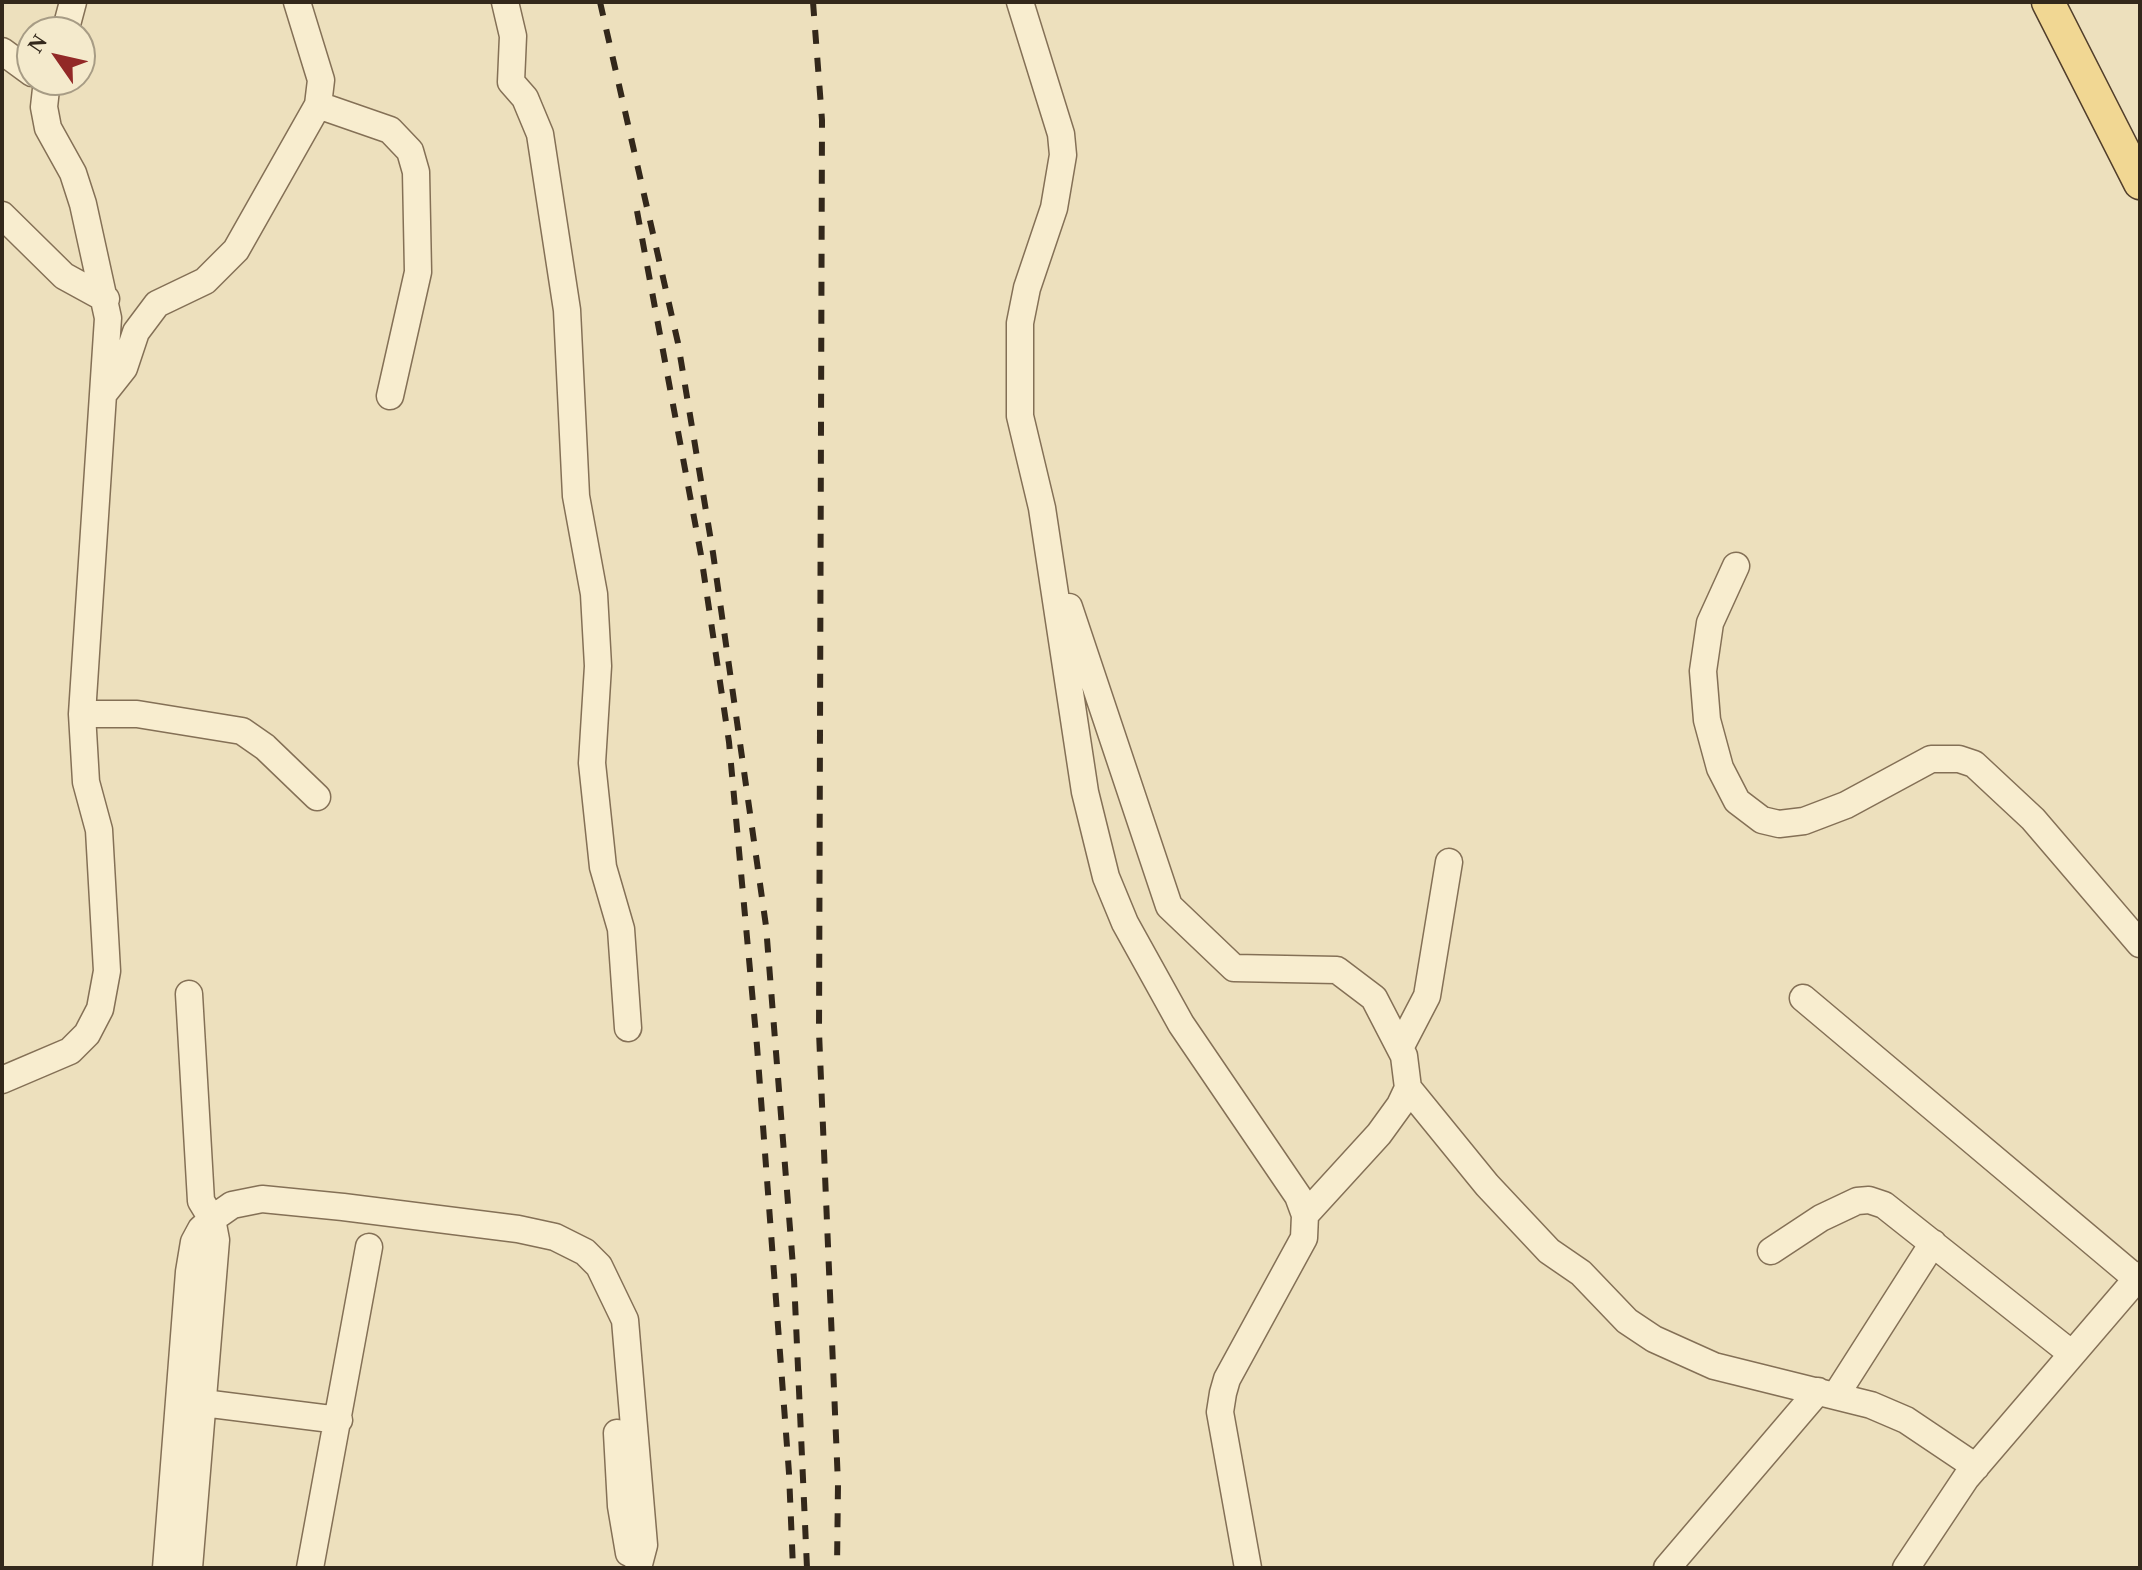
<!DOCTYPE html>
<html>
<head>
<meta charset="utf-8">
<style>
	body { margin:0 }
	#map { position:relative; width:2142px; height:1570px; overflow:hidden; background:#ede0bd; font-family:Georgia,serif }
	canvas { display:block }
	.frame { position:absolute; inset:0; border:4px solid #33281b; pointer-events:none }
	.north { position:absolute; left:16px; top:16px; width:80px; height:80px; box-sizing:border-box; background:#f4eacc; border:2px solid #a79c85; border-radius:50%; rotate:304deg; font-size:22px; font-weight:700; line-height:32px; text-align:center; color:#33281b }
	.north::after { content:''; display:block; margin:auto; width:28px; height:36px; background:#922927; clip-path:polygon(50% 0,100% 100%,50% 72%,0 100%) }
</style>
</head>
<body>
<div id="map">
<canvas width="2142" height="1570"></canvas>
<div class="frame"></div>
<div class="north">N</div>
</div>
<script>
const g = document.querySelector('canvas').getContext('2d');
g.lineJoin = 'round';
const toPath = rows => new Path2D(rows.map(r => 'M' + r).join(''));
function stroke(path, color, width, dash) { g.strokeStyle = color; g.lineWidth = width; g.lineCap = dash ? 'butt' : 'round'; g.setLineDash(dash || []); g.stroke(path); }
const minor = toPath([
	[505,2,513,36,511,82,525,98,540,134,567,310,576,496,594,594,598,666,592,763,603,867,621,929,628,1028],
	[1020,2,1061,134,1063,155,1054,208,1027,288,1020,323,1020,416,1042,508,1085,792,1106,877,1125,923,1181,1024,1298,1196,1305,1215,1304,1238,1227,1379,1223,1393,1220,1412,1248,1568],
	[65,32,73,2],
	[2,51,32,73],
	[318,105,390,130,410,151,416,172,418,272,390,396],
	[2,215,64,276,106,299],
	[105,392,124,368,136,332,157,304,205,281,236,250,318,105,321,80,297,2],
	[1736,566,1710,623,1703,671,1707,720,1720,768,1737,801,1762,820,1779,824,1804,821,1846,805,1931,759,1959,759,1974,764,2033,819,2140,944],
	[1069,607,1169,906,1234,968,1337,970,1374,998,1404,1056,1408,1088,1400,1105,1379,1134,1305,1215],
	[82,714,137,714,242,731,265,747,317,797],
	[189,994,201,1201,212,1219,232,1205,262,1199,343,1207,518,1229,555,1237,585,1252,599,1266,625,1320,644,1545,638,1568],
	[1803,998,2137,1279],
	[1400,1048,1427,996,1449,862],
	[2,1080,70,1051,87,1034,100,1009,107,971,99,830,86,782,82,714,108,318,83,204,73,173,48,128,44,107,47,80],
	[1408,1088,1487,1185,1549,1251,1581,1273,1627,1321,1654,1339,1714,1366,1871,1405,1906,1420,1976,1467],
	[1771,1251,1821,1218,1857,1201,1869,1200,1884,1205,2072,1354],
	[1836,1395,1933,1243],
	[203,1403,339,1420],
	[617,1433,621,1506,629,1553],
	[166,1568,189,1272,194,1242,201,1229,212,1219,216,1240,189,1568],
	[310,1568,369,1247],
	[1667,1568,1818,1391],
	[1906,1568,1966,1478,2140,1275]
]);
const major = toPath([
	[2048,2,2140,183]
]);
stroke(minor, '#847056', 29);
stroke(major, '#513e2b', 35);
stroke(minor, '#f8edcf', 26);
stroke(major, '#f1d793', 32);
stroke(toPath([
	[600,2,678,343,713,553,766,926,794,1279,807,1568],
	[813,2,822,120,819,1032,838,1484,837,1568],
	[637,211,701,555,729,742,757,1046,789,1473,793,1568]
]), '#33281b', 6, [14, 14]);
</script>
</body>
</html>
